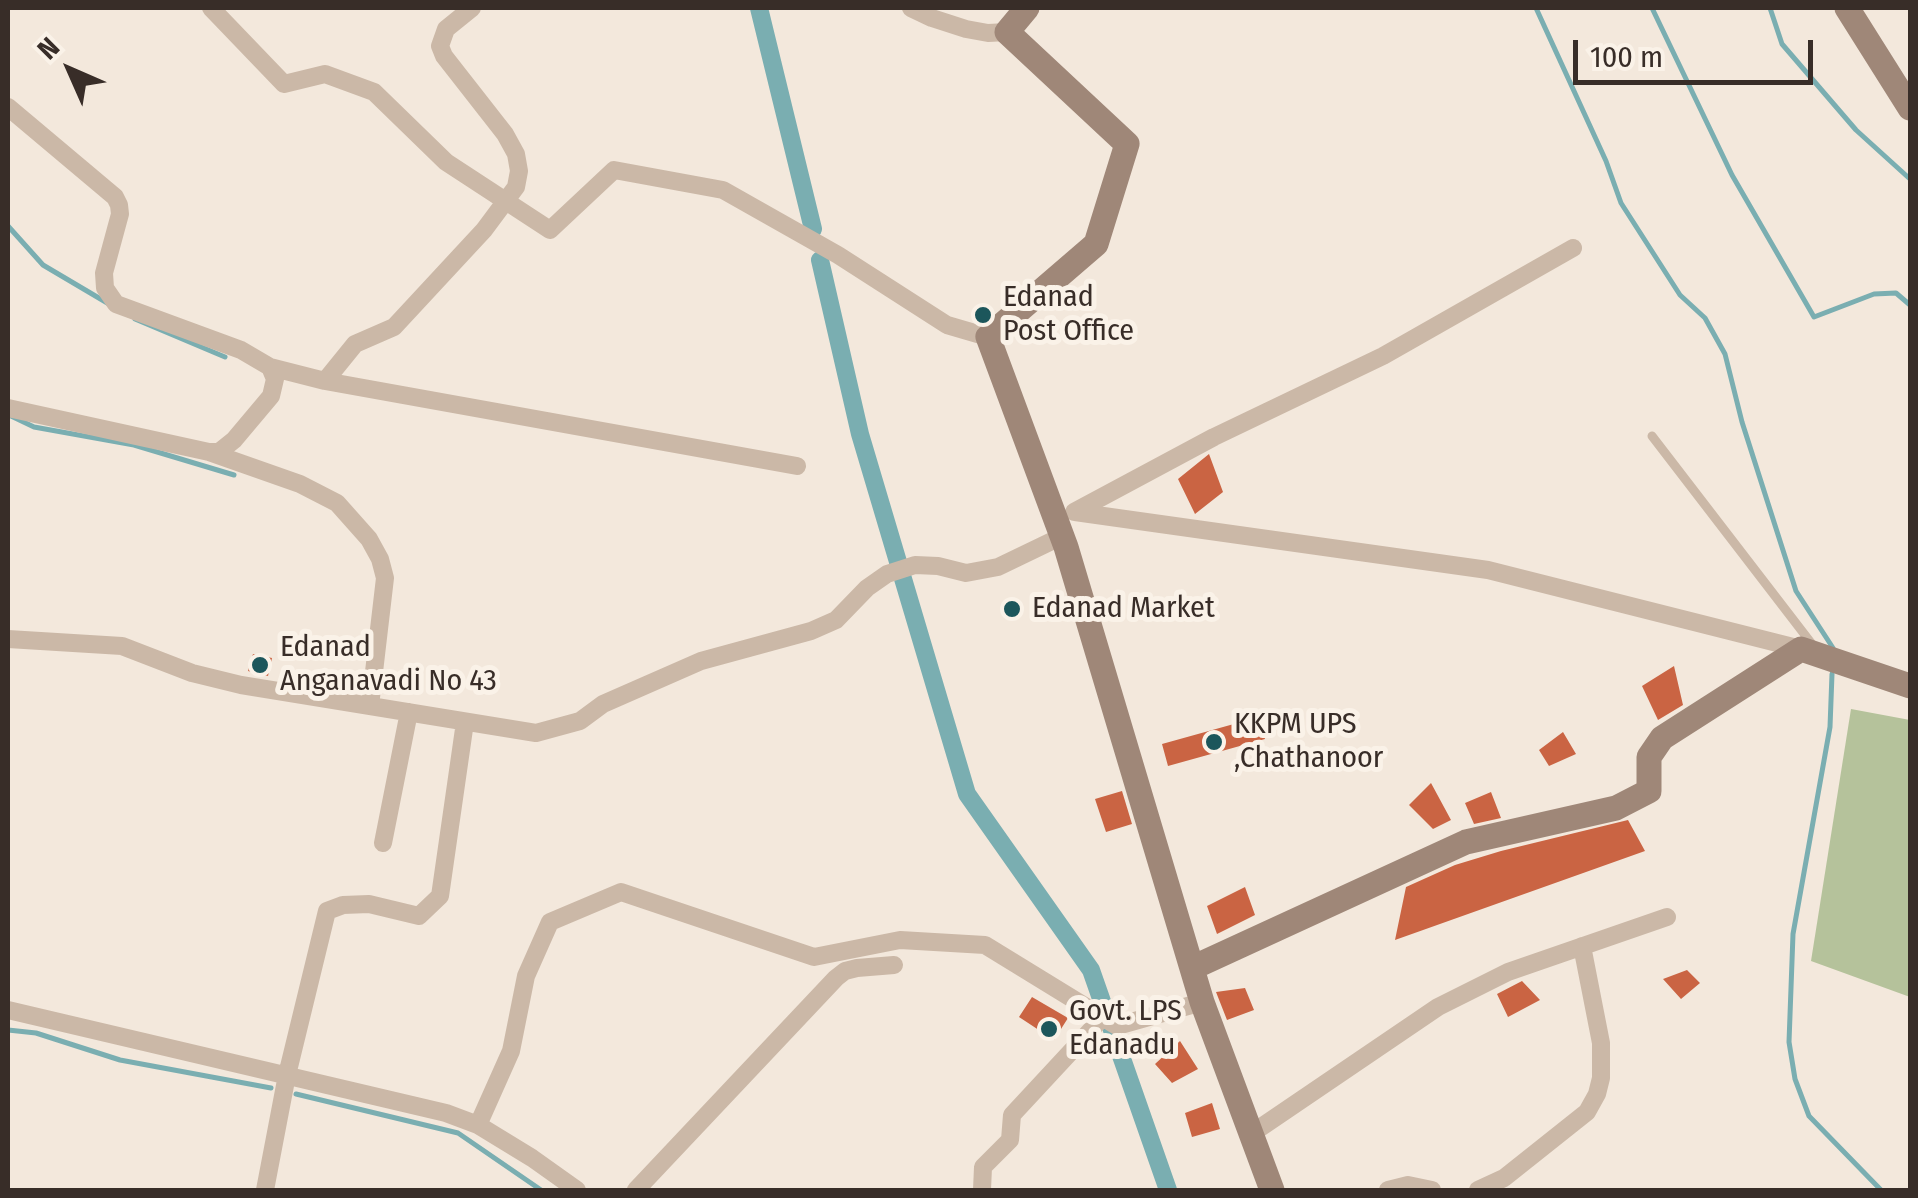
<!DOCTYPE html>
<html>
<head>
<meta charset="utf-8">
<style>
	body { margin:0 }
	#map { position:relative; width:1918px; height:1198px; overflow:hidden; background:#f3e8dc; font-family:"Fira Sans Condensed",sans-serif }
	canvas { display:block }
	.frame { position:absolute; inset:0; border:10px solid #382d28; pointer-events:none }
	.north { position:absolute; left:20px; top:20px; width:100px; height:100px; -webkit-text-stroke:8px #faf2e8; paint-order:stroke; rotate:315deg; font-size:28px; font-weight:700; line-height:40px; text-align:center; color:#382d28 }
	.north::after { content:''; display:block; margin:auto; width:35px; height:45px; background:#382d28; clip-path:polygon(50% 0,100% 100%,50% 72%,0 100%) }
	.scale { position:absolute; left:1573px; top:40px; width:240px; height:45px; box-sizing:border-box; border:5px solid #382d28; border-top:0; padding-left:12px; font-size:30px; line-height:35px; white-space:nowrap; color:#382d28; -webkit-text-stroke:8px #faf2e8; paint-order:stroke }
</style>
</head>
<body>
<div id="map">
<canvas width="1918" height="1198"></canvas>
<div class="frame"></div>
<div class="north">N</div>
<div class="scale">100 m</div>
</div>
<script>
const g = document.querySelector('canvas').getContext('2d');
g.lineJoin = 'round';
function paint(path, color) { g.fillStyle = color; g.fill(path, 'evenodd'); }
const toPath = rows => new Path2D(rows.map(r => 'M' + r).join(''));
function stroke(path, color, width, dash) { g.strokeStyle = color; g.lineWidth = width; g.lineCap = dash ? 'butt' : 'round'; g.setLineDash(dash || []); g.stroke(path); }
function write(font, color, halo, rows, align = 'center') {
  g.font = font + ' "Fira Sans Condensed",sans-serif'; g.lineWidth = 10; g.setLineDash([]); g.textBaseline = 'middle'; g.strokeStyle = halo; g.fillStyle = color; for (const [text, x, y, turn = 0] of rows) {
    g.save(); g.translate(x, y); g.rotate((+turn || 0) * Math.PI / 180); g.textAlign = isNaN(turn) ? turn : align; if (halo) g.strokeText(text, 0, 0); g.fillText(text, 0, 0); g.restore();
  }
}
paint(toPath([
	[1851,709,1910,720,1910,997,1811,961]
]), '#b5c29b');
stroke(toPath([
	[1536,8,1606,161,1621,203,1680,295,1705,318,1725,354,1742,422,1796,591,1833,648],
	[1652,8,1732,175,1814,317,1874,294,1896,293,1910,305],
	[1770,8,1782,44,1856,130,1910,179],
	[8,226,43,265,109,304],
	[135,319,225,357],
	[11,416,34,427,134,445,234,475],
	[1832,674,1830,727,1793,934,1789,1042,1795,1079,1809,1116,1881,1190],
	[8,1030,36,1033,120,1060,271,1088],
	[296,1094,458,1133,541,1190]
]), '#7aaeb1', 5);
stroke(toPath([
	[759,8,813,229],
	[820,260,860,434,967,794,1091,970,1168,1190]
]), '#7aaeb1', 18);
paint(toPath([
	[1209,454,1223,492,1195,514,1178,479],
	[253,654,272,658,268,676,248,671],
	[1674,666,1683,705,1658,720,1642,686],
	[1259,717,1265,739,1168,766,1162,744],
	[1563,732,1576,754,1549,766,1539,750],
	[1431,783,1451,820,1433,829,1409,805],
	[1122,791,1132,824,1106,832,1095,799],
	[1491,792,1501,818,1474,824,1465,803],
	[1628,820,1645,851,1395,940,1406,887,1455,865,1501,851],
	[1245,887,1255,915,1217,934,1207,906],
	[1687,970,1700,983,1681,999,1663,979],
	[1522,981,1540,1000,1508,1017,1497,994],
	[1245,988,1254,1010,1227,1020,1216,992],
	[1032,997,1068,1018,1054,1040,1019,1017],
	[1180,1041,1198,1069,1172,1083,1155,1064],
	[1212,1103,1220,1129,1192,1137,1185,1113]
]), '#ca6443');
stroke(toPath([
	[1652,436,1815,648]
]), '#cbb8a7', 9);
stroke(toPath([
	[211,8,284,84,325,74,374,92,446,162,550,230,614,170,723,190,838,255,947,325,988,337],
	[911,8,932,18,966,29,988,33,1007,32],
	[8,107,115,197,119,205,120,214,104,273,105,288,116,304,241,350,270,367,325,381,797,466],
	[325,381,355,344,394,327,484,230,516,187,519,171,516,154,505,134,444,56,440,46,446,29,472,8],
	[8,408,209,452,300,484,337,503,369,539,380,559,385,578,370,706],
	[209,452,219,452,234,440,271,396,275,379,270,367],
	[1074,512,1214,437,1383,356,1573,248],
	[1075,512,1488,570,1801,649],
	[8,639,122,646,192,673,241,685,536,733,580,721,603,704,701,661,811,631,836,620,867,588,887,574,915,565,938,566,966,573,998,567,1052,541,1063,539],
	[383,843,409,712],
	[8,1010,446,1113,478,1125,532,1158,577,1190],
	[478,1125,511,1051,526,976,550,922,621,892,814,957,900,940,985,945,1117,1026,1202,1002],
	[1251,1134,1438,1007,1508,972,1667,917],
	[265,1190,287,1075,327,911,343,905,369,904,419,916,440,896,465,722],
	[636,1190,836,978,845,971,857,968,894,965],
	[982,1190,983,1167,1010,1140,1012,1115,1103,1017],
	[1388,1190,1408,1185,1432,1190],
	[1478,1190,1504,1178,1543,1147,1587,1112,1597,1094,1601,1078,1601,1043,1582,946]
]), '#cbb8a7', 18);
stroke(toPath([
	[1027,8,1007,32,1127,144,1096,244,988,337,1066,547,1202,1002,1272,1190],
	[1847,8,1910,108],
	[1192,968,1466,842,1616,808,1649,791,1649,757,1662,738,1801,649,1910,686]
]), '#9f8778', 25);
for (const [x, y, r, color] of [
	[983,315,10,"#1c565b"],
	[1012,609,10,"#1c565b"],
	[260,665,10,"#1c565b"],
	[1214,742,10,"#1c565b"],
	[1049,1029,10,"#1c565b"]
]) { const dot = new Path2D(); dot.arc(x, y, r, 0, 2 * Math.PI); g.fillStyle = color; g.fill(dot); stroke(dot, '#faf2e8', 4); }
write('30px', '#382d28', '#faf2e8', [
	["Edanad",1003,298],
	["Post Office",1003,332],
	["Edanad Market",1032,609],
	["Edanad",280,648],
	["Anganavadi No 43",280,682],
	["KKPM UPS",1234,725],
	[",Chathanoor",1234,759],
	["Govt. LPS",1069,1012],
	["Edanadu",1069,1046]
], 'left');
</script>
</body>
</html>
